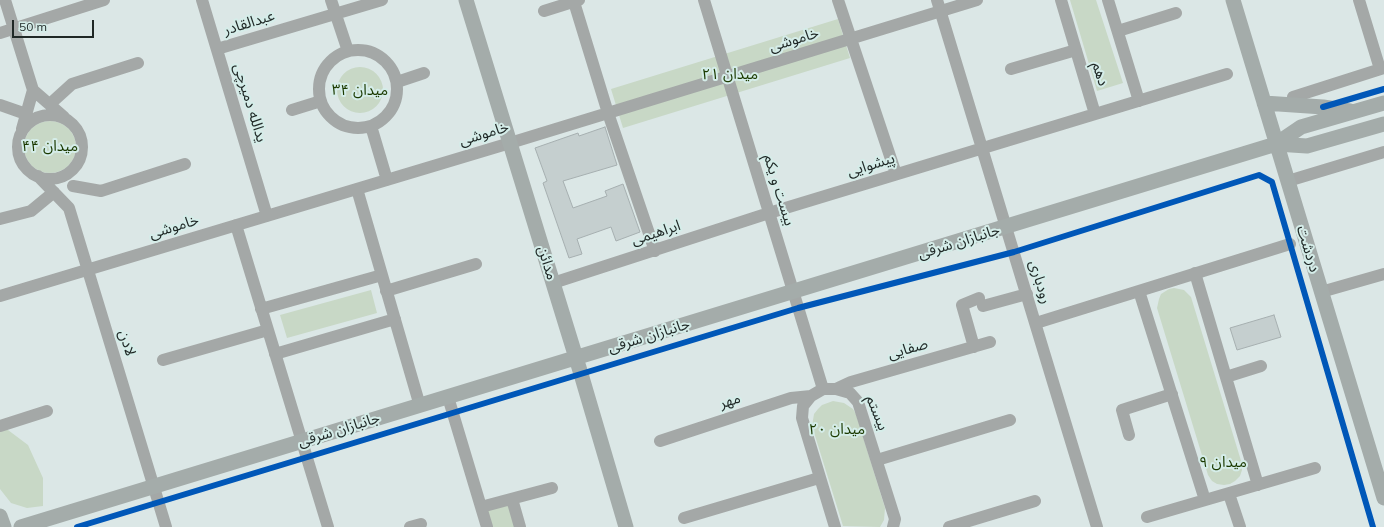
<!DOCTYPE html>
<html>
<head>
<meta charset="utf-8">
<style>
	body { margin:0 }
	#map { position:relative; width:1384px; height:527px; overflow:hidden; background:#dbe7e6; font-family:Mulish,sans-serif }
	canvas { display:block }
	.scale { position:absolute; left:12px; top:20px; width:82px; height:18px; box-sizing:border-box; border:2px solid #1f2826; border-top:0; padding-left:5px; font-size:12px; line-height:14px; white-space:nowrap; color:#1f2826; -webkit-text-stroke:3px #d5ede9; paint-order:stroke }
</style>
</head>
<body>
<div id="map">
<canvas width="1384" height="527"></canvas>
<div class="scale">50 m</div>
</div>
<script>
const g = document.querySelector('canvas').getContext('2d');
g.lineJoin = 'round';
function paint(path, color) { g.fillStyle = color; g.fill(path, 'evenodd'); }
const toPath = rows => new Path2D(rows.map(r => 'M' + r).join(''));
function stroke(path, color, width, dash) { g.strokeStyle = color; g.lineWidth = width; g.lineCap = dash ? 'butt' : 'round'; g.setLineDash(dash || []); g.stroke(path); }
function write(font, color, halo, rows, align = 'center') {
  g.font = font + ' Mulish,"Noto Sans Arabic",sans-serif'; g.lineWidth = 4; g.setLineDash([]); g.textBaseline = 'middle'; g.strokeStyle = halo; g.fillStyle = color; for (const [text, x, y, turn = 0] of rows) {
    g.save(); g.translate(x, y); g.rotate((+turn || 0) * Math.PI / 180); g.textAlign = isNaN(turn) ? turn : align; if (halo) g.strokeText(text, 0, 0); g.fillText(text, 0, 0); g.restore();
  }
}
paint(toPath([
	[1070,0,1096,0,1123,83,1097,91],
	[838,19,850,58,623,128,611,89],
	'337 90a23 23 0 1 1 46 0a23 23 0 1 1-46 0Z',
	'24 147a26 26 0 1 1 52 0a26 26 0 1 1-52 0Z',
	[1174,288,1184,290,1191,297,1242,464,1242,470,1240,476,1235,481,1230,484,1224,485,1217,484,1212,481,1208,475,1157,308,1159,299,1161,294,1169,289],
	[371,290,377,313,287,338,280,315],
	[833,401,844,403,853,409,856,414,885,508,884,520,880,527,843,526,812,426,814,414,818,409,822,405],
	[0,424,28,445,43,478,43,506,27,508,11,503,0,489],
	[509,502,517,527,490,527,485,509]
]), '#c8d8c6');
const building = toPath([
	[605,127,617,165,563,181,573,208,607,196,605,191,623,184,640,232,616,241,611,227,577,239,582,254,569,258,543,183,547,181,535,148,578,133,579,136,605,127],
	[1274,315,1281,337,1237,350,1230,328,1274,315]
]);
paint(building, '#c5cfcf');
stroke(building, '#a6afb0', 1);
stroke(toPath([
	[5,0,33,90,64,117],
	[202,0,267,216],
	[331,0,348,51],
	[704,0,823,389],
	[838,0,896,174],
	[937,0,1097,527],
	[1061,0,1095,114],
	[1108,0,1139,101],
	[1359,0,1380,69],
	[574,2,608,113,655,251],
	[544,11,579,0],
	[1118,31,1176,13],
	[0,33,104,0],
	[217,49,382,0],
	'319 89a39 39 0 1 1 78 0a39 39 0 1 1-78 0Z',
	[1011,69,1076,50],
	[397,82,424,73],
	[1293,97,1384,68],
	[50,104,72,84,138,63],
	[0,105,26,114],
	[292,110,321,101],
	'18 147a32 32 0 1 1 64 0a32 32 0 1 1-64 0Z',
	[371,126,387,180],
	[22,129,33,90],
	[38,176,69,208,166,527],
	[1288,181,1384,152],
	[73,186,101,191,185,164],
	[357,189,420,406],
	[0,219,31,211,54,192],
	[236,225,328,527],
	[1195,273,1258,485],
	[553,283,769,213,1227,74],
	[386,291,476,264],
	[1139,291,1205,500],
	[1321,292,1384,274],
	[0,296,510,143,977,0],
	[983,306,1027,294],
	[261,309,382,275],
	[1036,323,1290,244],
	[974,347,962,305,979,298],
	[275,354,395,319],
	[163,360,268,330],
	[1226,377,1261,366],
	[836,389,851,382,990,342],
	[448,397,487,527],
	[0,426,47,411],
	[1129,435,1122,410,1172,394],
	[660,441,791,398,811,396],
	[877,460,1010,420],
	[1229,494,1240,527],
	[512,499,520,527],
	[481,507,552,488],
	[1147,517,1315,468],
	[684,518,819,478],
	[410,527,421,524],
	[835,527,802,418,803,406,811,396,823,389,836,389,850,393,858,402,895,519,893,527],
	[949,527,1035,501]
]), '#a4a8a7', 12);
stroke(toPath([
	[466,0,581,374,626,527],
	[1233,0,1384,498],
	[1264,103,1323,107,1350,111],
	[1276,144,1307,146,1384,124],
	[0,516,4,527],
	[21,527,1276,144,1301,127,1384,103]
]), '#a4acaa', 15);
stroke(toPath([
	[1323,107,1384,89],
	[77,527,798,308,1014,252,1259,175,1272,182,1373,527]
]), '#0057b8', 6);
write('15px', '#1f2826', '#d5ede9', [
	["عبدالقادر",249,23,-17],
	["خاموشی",794,40,-17],
	["دهم",1100,74,73],
	["یدالله دمیرچی",250,103,73],
	["خاموشی",484,134,-17],
	["پیشوایی",871,165,-17],
	["بیست و یکم",779,190,73],
	["خاموشی",174,227,-17],
	["ابراهیمی",656,233,-18],
	["جانبازان شرقی",959,242,-17],
	["دردشت",1308,249,73],
	["مدائن",547,263,73],
	["رودباری",1040,282,73],
	["جانبازان شرقی",649,336,-17],
	["لادن",127,343,73],
	["صفایی",908,349,-16],
	["مهر",730,401,-18],
	["بیستم",877,413,68],
	["جانبازان شرقی",339,430,-17]
]);
write('15px', '#1b3a00', '#d5ede9', [
	["میدان ۲۱",730,74],
	["میدان ۳۴",360,90],
	["میدان ۴۴",50,146],
	["میدان ۲۰",837,429],
	["میدان ۹",1223,462]
]);
</script>
</body>
</html>
